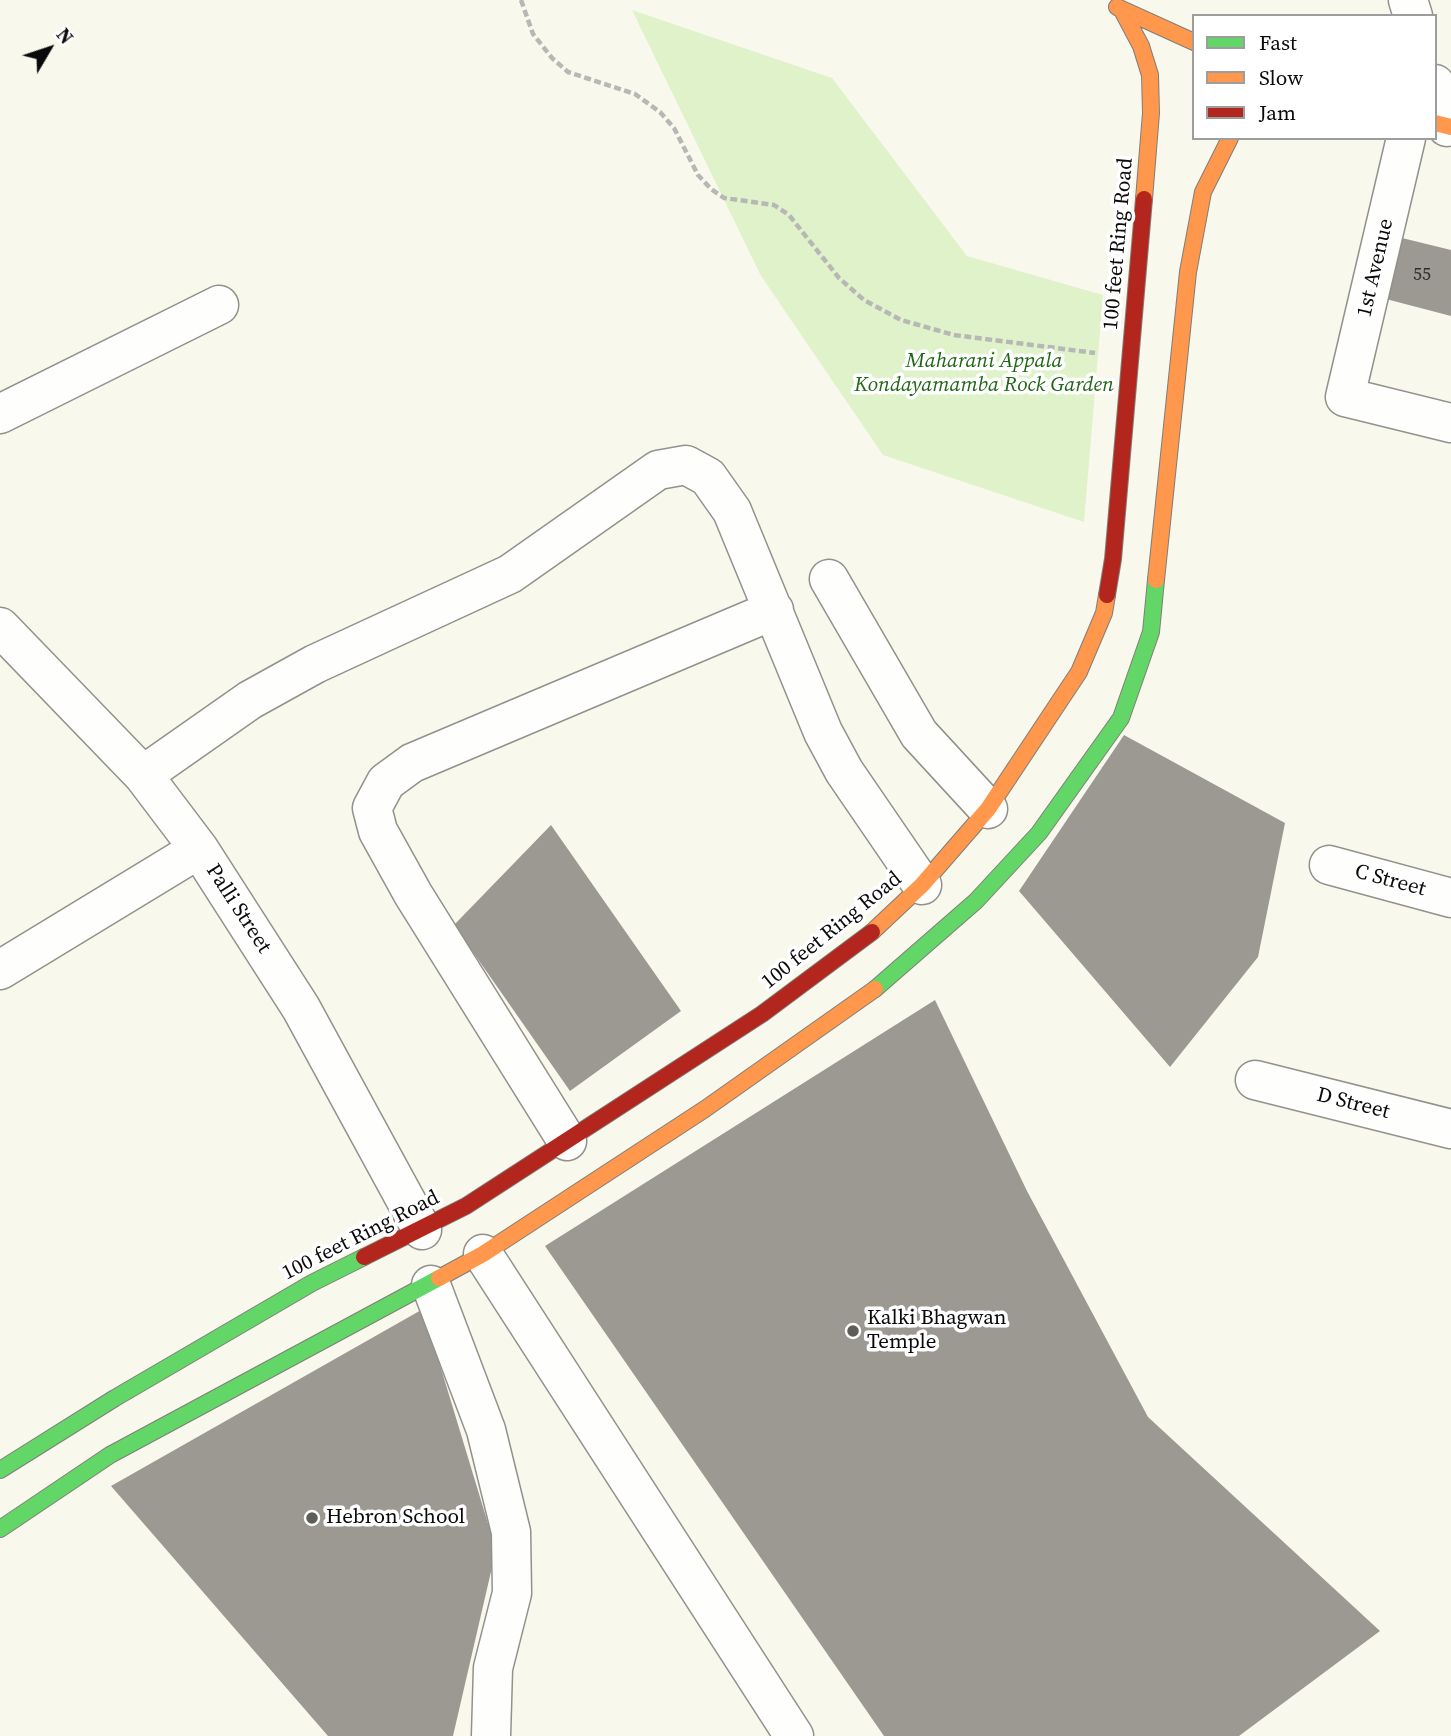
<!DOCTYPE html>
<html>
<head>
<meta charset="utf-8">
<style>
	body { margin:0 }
	#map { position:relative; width:1451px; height:1736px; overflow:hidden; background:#f9f8ed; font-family:"Source Serif 4",serif }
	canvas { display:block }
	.legend { position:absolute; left:1192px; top:14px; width:245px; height:126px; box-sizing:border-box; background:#fff; border:2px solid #9d9d9d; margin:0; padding:9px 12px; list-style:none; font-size:21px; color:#0a0a0a }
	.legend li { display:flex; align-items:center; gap:14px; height:35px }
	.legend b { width:35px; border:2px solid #9d9d9d }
	.north { position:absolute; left:14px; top:14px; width:70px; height:70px; -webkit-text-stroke:5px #fff; paint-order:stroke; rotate:51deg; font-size:19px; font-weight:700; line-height:28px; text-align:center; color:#0a0a0a }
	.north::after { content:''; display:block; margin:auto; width:24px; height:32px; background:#0a0a0a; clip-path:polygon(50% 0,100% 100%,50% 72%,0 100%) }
</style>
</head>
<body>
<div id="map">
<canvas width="1451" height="1736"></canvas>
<ul class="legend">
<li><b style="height:9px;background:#63d668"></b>Fast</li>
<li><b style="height:9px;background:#ff974d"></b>Slow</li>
<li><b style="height:9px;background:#b3261e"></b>Jam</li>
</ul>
<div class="north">N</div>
</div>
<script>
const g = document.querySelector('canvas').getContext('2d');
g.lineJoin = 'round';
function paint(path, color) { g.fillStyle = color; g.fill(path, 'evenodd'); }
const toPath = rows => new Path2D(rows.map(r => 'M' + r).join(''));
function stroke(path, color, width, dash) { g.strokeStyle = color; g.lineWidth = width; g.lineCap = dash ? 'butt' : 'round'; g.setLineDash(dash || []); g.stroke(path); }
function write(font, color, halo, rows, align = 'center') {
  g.font = font + ' "Source Serif 4",serif'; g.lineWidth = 7; g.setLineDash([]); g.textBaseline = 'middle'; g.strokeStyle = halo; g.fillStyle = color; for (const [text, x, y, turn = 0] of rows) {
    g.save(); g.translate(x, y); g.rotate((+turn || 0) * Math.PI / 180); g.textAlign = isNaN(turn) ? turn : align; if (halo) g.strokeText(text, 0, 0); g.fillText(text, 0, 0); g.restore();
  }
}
paint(toPath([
	[632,10,832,78,967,256,1103,295,1084,522,883,455,761,276]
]), '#dff2ca');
paint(toPath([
	[1402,238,1451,250,1451,316,1386,299],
	[1124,735,1285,823,1258,957,1170,1067,1019,891],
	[551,825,681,1011,570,1091,454,925],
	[935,1000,1027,1191,1148,1417,1380,1631,1239,1736,884,1736,545,1246],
	[423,1309,496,1550,453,1736,328,1736,111,1486]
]), '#9c9993');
const street = toPath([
	[1408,0,1413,16],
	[1435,84,1447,127],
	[1406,138,1345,397,1451,423],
	[0,414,219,305],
	[829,579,919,734,988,809],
	[0,627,143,775,199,849,301,1008,422,1230],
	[143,775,250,700,315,664,510,574,658,470,686,465,708,477,732,511,823,732,844,771,922,885],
	[1329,865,1451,898],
	[0,970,199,849],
	[1255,1080,1451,1129],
	[567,1141,413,894,378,831,372,808,386,782,412,763,774,610],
	[483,1254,794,1736],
	[431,1285,486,1430,511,1532,512,1593,493,1668,491,1736]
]);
const fast = toPath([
	[875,989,976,901,1039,833,1121,718,1151,632,1156,580],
	[0,1470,115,1398,312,1283,364,1257],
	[0,1529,110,1455,439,1278]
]);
const slow = toPath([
	[1117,7,1194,42],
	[1123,12,1141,46,1150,75,1151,113,1144,199],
	[1435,123,1451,127],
	[1156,580,1188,272,1203,192,1230,138],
	[872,932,922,885,988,809,1079,672,1104,613,1107,595],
	[439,1278,483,1254,705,1109,875,989]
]);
const jam = toPath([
	[1107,595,1113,559,1144,199],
	[364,1257,466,1206,762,1014,872,932]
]);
stroke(street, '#92918c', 41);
stroke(fast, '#7f7e7a', 18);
stroke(slow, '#7f7e7a', 18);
stroke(jam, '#7f7e7a', 18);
stroke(toPath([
	[521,0,533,34,552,58,568,72,635,94,660,112,674,128,698,175,711,189,724,198,774,205,789,215,839,278,864,300,901,320,954,335,1095,353]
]), '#b7b7b5', 4.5, [7, 3.5]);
stroke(street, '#fefefc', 38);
stroke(fast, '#63d668', 16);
stroke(slow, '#ff974d', 16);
stroke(jam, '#b3261e', 16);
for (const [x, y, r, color] of [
	[853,1331,7,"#5e5d59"],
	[312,1518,7,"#5e5d59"]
]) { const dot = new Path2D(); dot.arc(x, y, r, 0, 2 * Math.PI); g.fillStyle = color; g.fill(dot); stroke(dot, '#fff', 2.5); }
write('18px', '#2e2e2c', null, [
	["55",1422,275]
]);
write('21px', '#0a0a0a', '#fff', [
	["100 feet Ring Road",1119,244,-85],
	["1st Avenue",1376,268,-77],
	["C Street",1390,881,15],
	["Palli Street",238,909,57],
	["100 feet Ring Road",832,931,-39],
	["D Street",1353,1104,14],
	["100 feet Ring Road",361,1236,-27]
]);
write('italic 21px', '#206616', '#fff', [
	["Maharani Appala",984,362],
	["Kondayamamba Rock Garden",984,386]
]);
write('21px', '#0a0a0a', '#fff', [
	["Kalki Bhagwan",867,1319],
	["Temple",867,1343],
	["Hebron School",326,1518]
], 'left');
</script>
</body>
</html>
